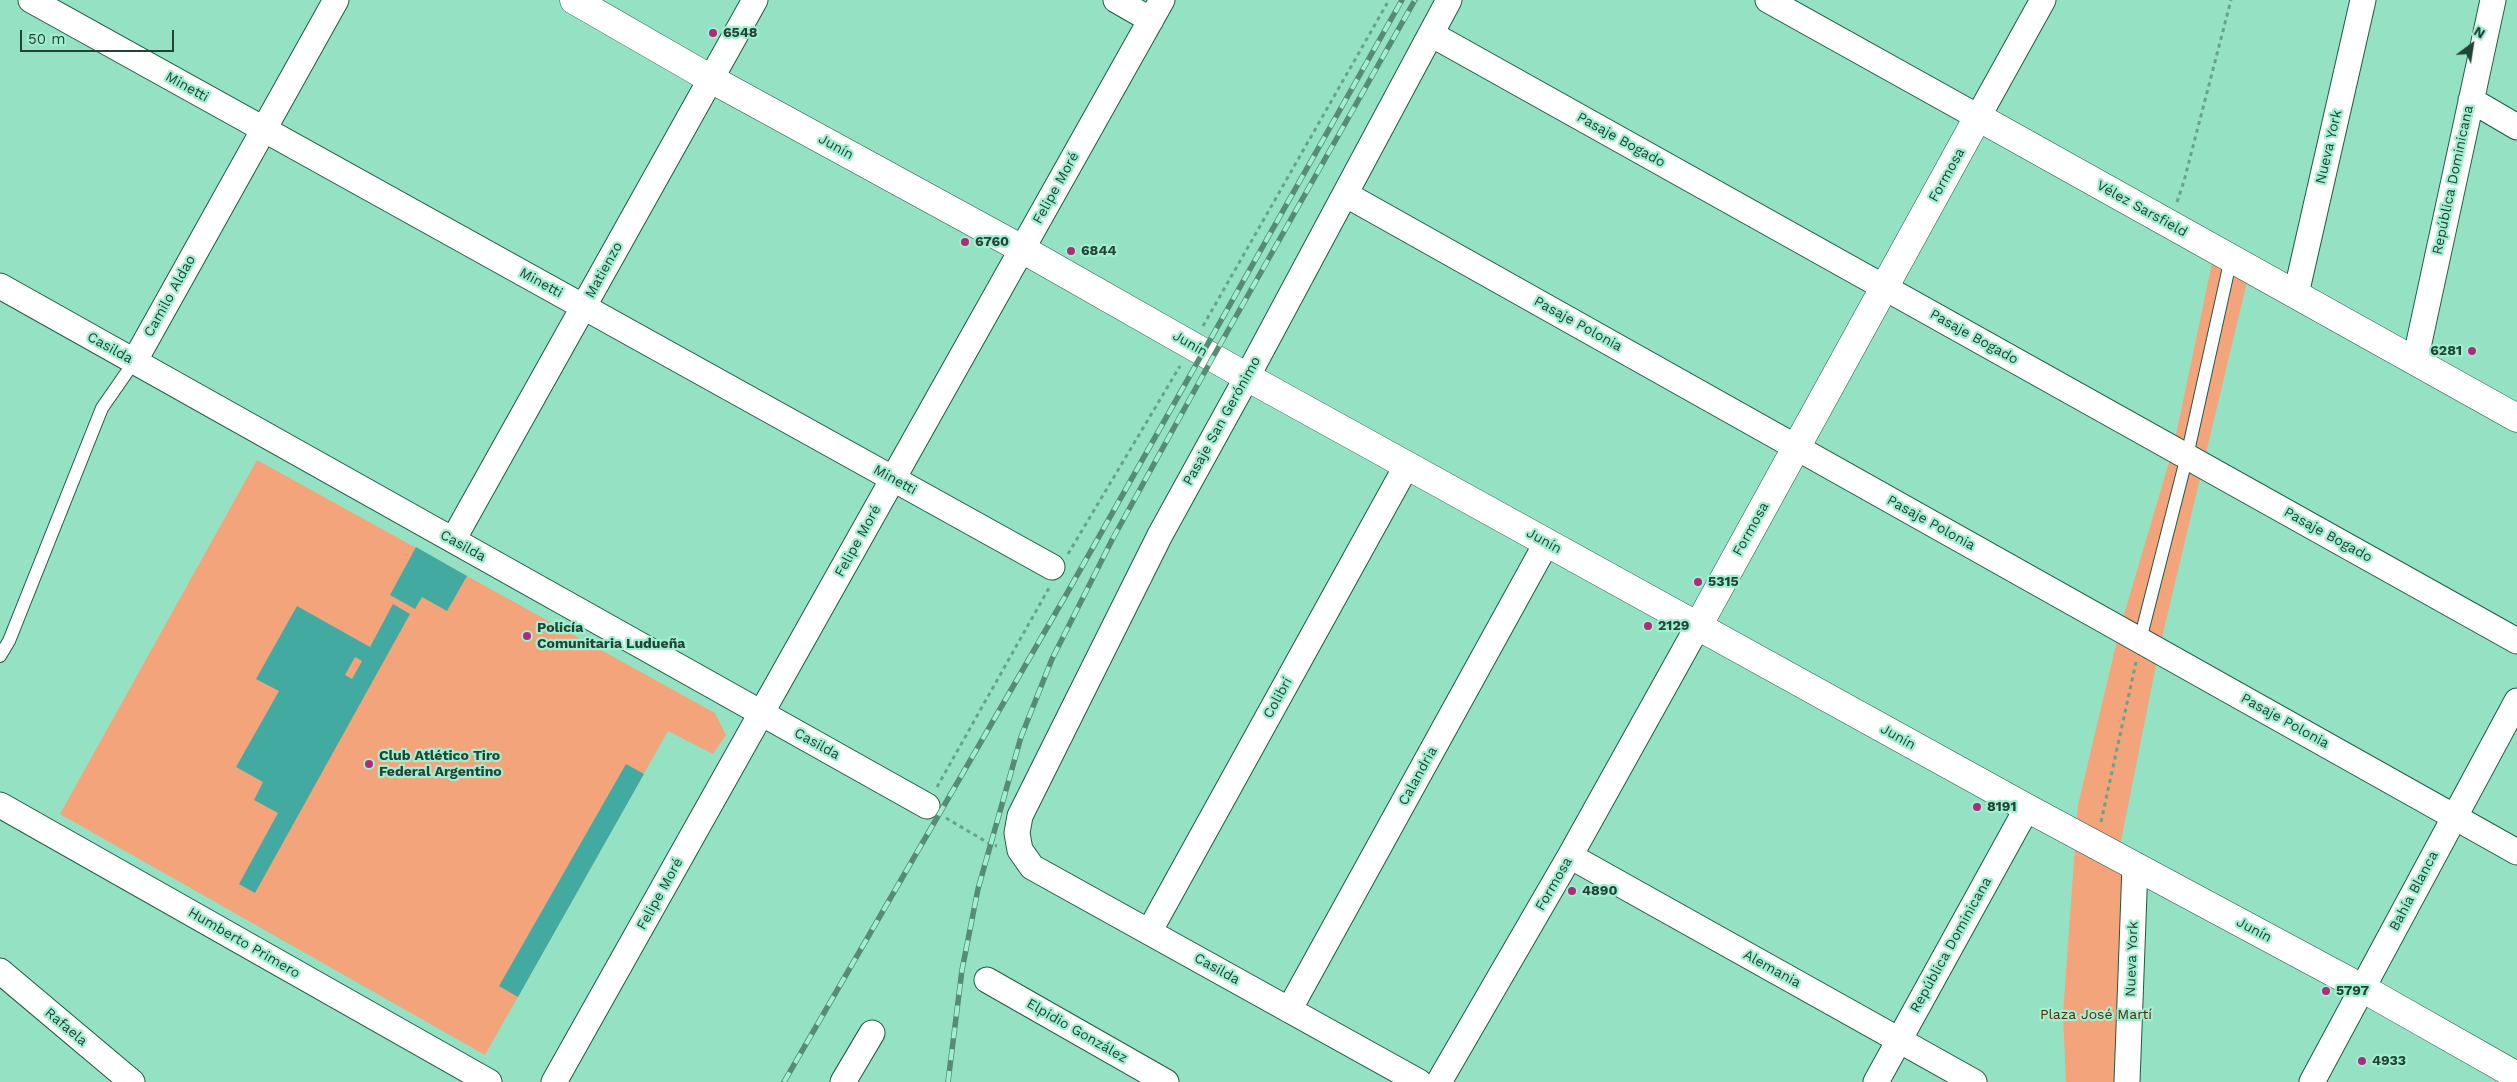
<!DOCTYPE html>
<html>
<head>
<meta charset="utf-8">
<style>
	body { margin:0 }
	#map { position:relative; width:2517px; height:1082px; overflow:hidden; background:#94e2c3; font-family:"Work Sans",sans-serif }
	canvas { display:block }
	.north { position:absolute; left:2447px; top:20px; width:50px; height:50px; -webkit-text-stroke:4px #a1efd0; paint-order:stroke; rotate:31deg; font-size:14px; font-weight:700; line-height:20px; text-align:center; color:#234337 }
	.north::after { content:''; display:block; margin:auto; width:18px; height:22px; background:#234337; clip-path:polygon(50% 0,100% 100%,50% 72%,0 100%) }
	.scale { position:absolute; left:20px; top:30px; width:154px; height:22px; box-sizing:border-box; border:2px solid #234337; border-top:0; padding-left:6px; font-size:15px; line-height:18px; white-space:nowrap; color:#234337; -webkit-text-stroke:4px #a1efd0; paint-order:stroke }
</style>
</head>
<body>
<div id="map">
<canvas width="2517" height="1082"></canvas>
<div class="north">N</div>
<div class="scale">50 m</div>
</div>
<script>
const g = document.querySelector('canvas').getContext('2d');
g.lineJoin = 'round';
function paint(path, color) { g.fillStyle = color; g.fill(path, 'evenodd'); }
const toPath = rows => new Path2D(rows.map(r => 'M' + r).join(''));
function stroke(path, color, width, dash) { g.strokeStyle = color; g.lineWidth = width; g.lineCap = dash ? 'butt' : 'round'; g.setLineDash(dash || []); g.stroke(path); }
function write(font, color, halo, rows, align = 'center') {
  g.font = font + ' "Work Sans",sans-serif'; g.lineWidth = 4.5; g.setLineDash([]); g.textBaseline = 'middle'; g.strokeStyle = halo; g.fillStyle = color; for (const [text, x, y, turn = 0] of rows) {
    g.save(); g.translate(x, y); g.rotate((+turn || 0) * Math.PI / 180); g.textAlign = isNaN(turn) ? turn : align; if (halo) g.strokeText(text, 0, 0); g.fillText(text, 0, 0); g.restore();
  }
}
paint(toPath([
	[2215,249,2250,269,2159,650,2118,856,2135,866,2127,1082,2066,1082,2063,1015,2078,805,2120,628,2173,449],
	[257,460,715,713,726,735,713,754,668,731,485,1055,60,814]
]), '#f3a47b');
paint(toPath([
	[416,547,467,576,447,611,422,597,415,609,390,595],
	[393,604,410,614,255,893,239,884,278,813,254,800,263,782,236,767,279,691,256,679,297,606,370,647],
	[355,657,362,661,352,679,345,675],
	[626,764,644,774,518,997,499,986]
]), '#43aaa2');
const service = toPath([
	[2140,640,2187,456,2231,258],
	[0,656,9,641,102,408,134,362]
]);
const minor = toPath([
	[31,0,1052,567],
	[1116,0,1151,20],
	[1768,0,1978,117,2043,0],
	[1431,34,2517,641],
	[2471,100,2517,127],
	[1345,194,2517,852],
	[0,286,927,806],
	[2296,294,2363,0],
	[2415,361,2493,0],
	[134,362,336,0],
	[453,540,755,0],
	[0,805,489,1082],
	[1570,856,1974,1082],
	[1149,932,1407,465],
	[0,971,132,1082],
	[987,980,1166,1082],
	[1289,1010,1547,542],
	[554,1082,1162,0],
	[843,1082,872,1033],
	[1419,1082,1032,867,1020,850,1017,833,1020,816,1160,535,1247,377,1449,0],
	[1439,1082,1570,856,1698,626],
	[1876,1082,2027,808],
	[2127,1082,2135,866],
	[2312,1082,2517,701]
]);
const secondary = toPath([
	[574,0,711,79,1022,249,1247,377,2027,808,2362,988,2517,1076],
	[1698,626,1978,117,2517,418]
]);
stroke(service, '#1e5a46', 14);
stroke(minor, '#1e5a46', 27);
stroke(secondary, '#1e5a46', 29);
stroke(toPath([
	[2177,202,2184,181,2231,0],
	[1203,326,1389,0],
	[1068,554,1180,366],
	[937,787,1049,588],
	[946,818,990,844,997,846],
	[2101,822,2136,662]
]), '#67a38b', 3, [4, 4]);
stroke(service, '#fff', 12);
stroke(minor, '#fff', 25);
stroke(secondary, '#fff', 28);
const rail = toPath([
	[784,1082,1066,595,1402,0],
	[948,1082,962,970,978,889,1021,737,1052,659,1112,540,1213,357,1415,0]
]);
stroke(rail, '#568b77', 5.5);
stroke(rail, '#a1efd0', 4, [11]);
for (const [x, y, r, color] of [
	[713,33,5,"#ac2c7a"],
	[965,242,5,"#ac2c7a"],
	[1071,251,5,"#ac2c7a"],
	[2472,351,5,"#ac2c7a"],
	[1698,582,5,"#ac2c7a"],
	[1648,626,5,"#ac2c7a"],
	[527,636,5,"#ac2c7a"],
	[369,764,5,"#ac2c7a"],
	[1977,807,5,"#ac2c7a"],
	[1572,891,5,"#ac2c7a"],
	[2326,991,5,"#ac2c7a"],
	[2362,1061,5,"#ac2c7a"]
]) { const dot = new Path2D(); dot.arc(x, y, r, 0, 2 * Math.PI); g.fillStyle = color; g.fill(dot); stroke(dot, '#a1efd0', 2); }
write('bold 14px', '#234337', '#a1efd0', [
	["6548",723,33],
	["6760",975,242],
	["6844",1081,251],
	["6281",2462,351,"right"],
	["5315",1708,582],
	["2129",1658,626],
	["Policía",537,628],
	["Comunitaria Ludueña",537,644],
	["Club Atlético Tiro",379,756],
	["Federal Argentino",379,772],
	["8191",1987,807],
	["4890",1582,891],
	["5797",2336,991],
	["4933",2372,1061]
], 'left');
write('14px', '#234337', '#a1efd0', [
	["Minetti",187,87,29],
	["Pasaje Bogado",1621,140,29],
	["Junín",836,147,29],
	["Nueva York",2329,147,-77],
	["Formosa",1947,175,-61],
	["República Dominicana",2453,180,-78],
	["Felipe Moré",1056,188,-61],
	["Vélez Sarsfield",2142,209,29],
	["Matienzo",604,270,-61],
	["Minetti",541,283,29],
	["Camilo Aldao",170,296,-61],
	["Pasaje Polonia",1578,324,29],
	["Pasaje Bogado",1974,337,29],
	["Junín",1190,344,30],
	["Casilda",110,348,29],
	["Pasaje San Gerónimo",1222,421,-61],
	["Minetti",895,480,29],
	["Pasaje Polonia",1931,523,29],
	["Formosa",1751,529,-61],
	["Pasaje Bogado",2328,535,29],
	["Felipe Moré",858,541,-61],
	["Junín",1544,541,29],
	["Casilda",463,546,29],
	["Colibrí",1278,698,-61],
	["Pasaje Polonia",2285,721,29],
	["Junín",1898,737,29],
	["Casilda",817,744,29],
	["Calandria",1418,776,-61],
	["Formosa",1554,884,-60],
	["Bahía Blanca",2414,891,-62],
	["Felipe Moré",660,894,-61],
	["Junín",2254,930,28],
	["Humberto Primero",244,943,30],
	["República Dominicana",1951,945,-61],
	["Nueva York",2132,959,-88],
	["Casilda",1217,969,29],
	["Alemania",1772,969,29],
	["Rafaela",66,1027,40],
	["Elpidio González",1077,1031,30]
]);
write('14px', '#5d2704', '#a1efd0', [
	["Plaza José Martí",2096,1015]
]);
</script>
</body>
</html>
